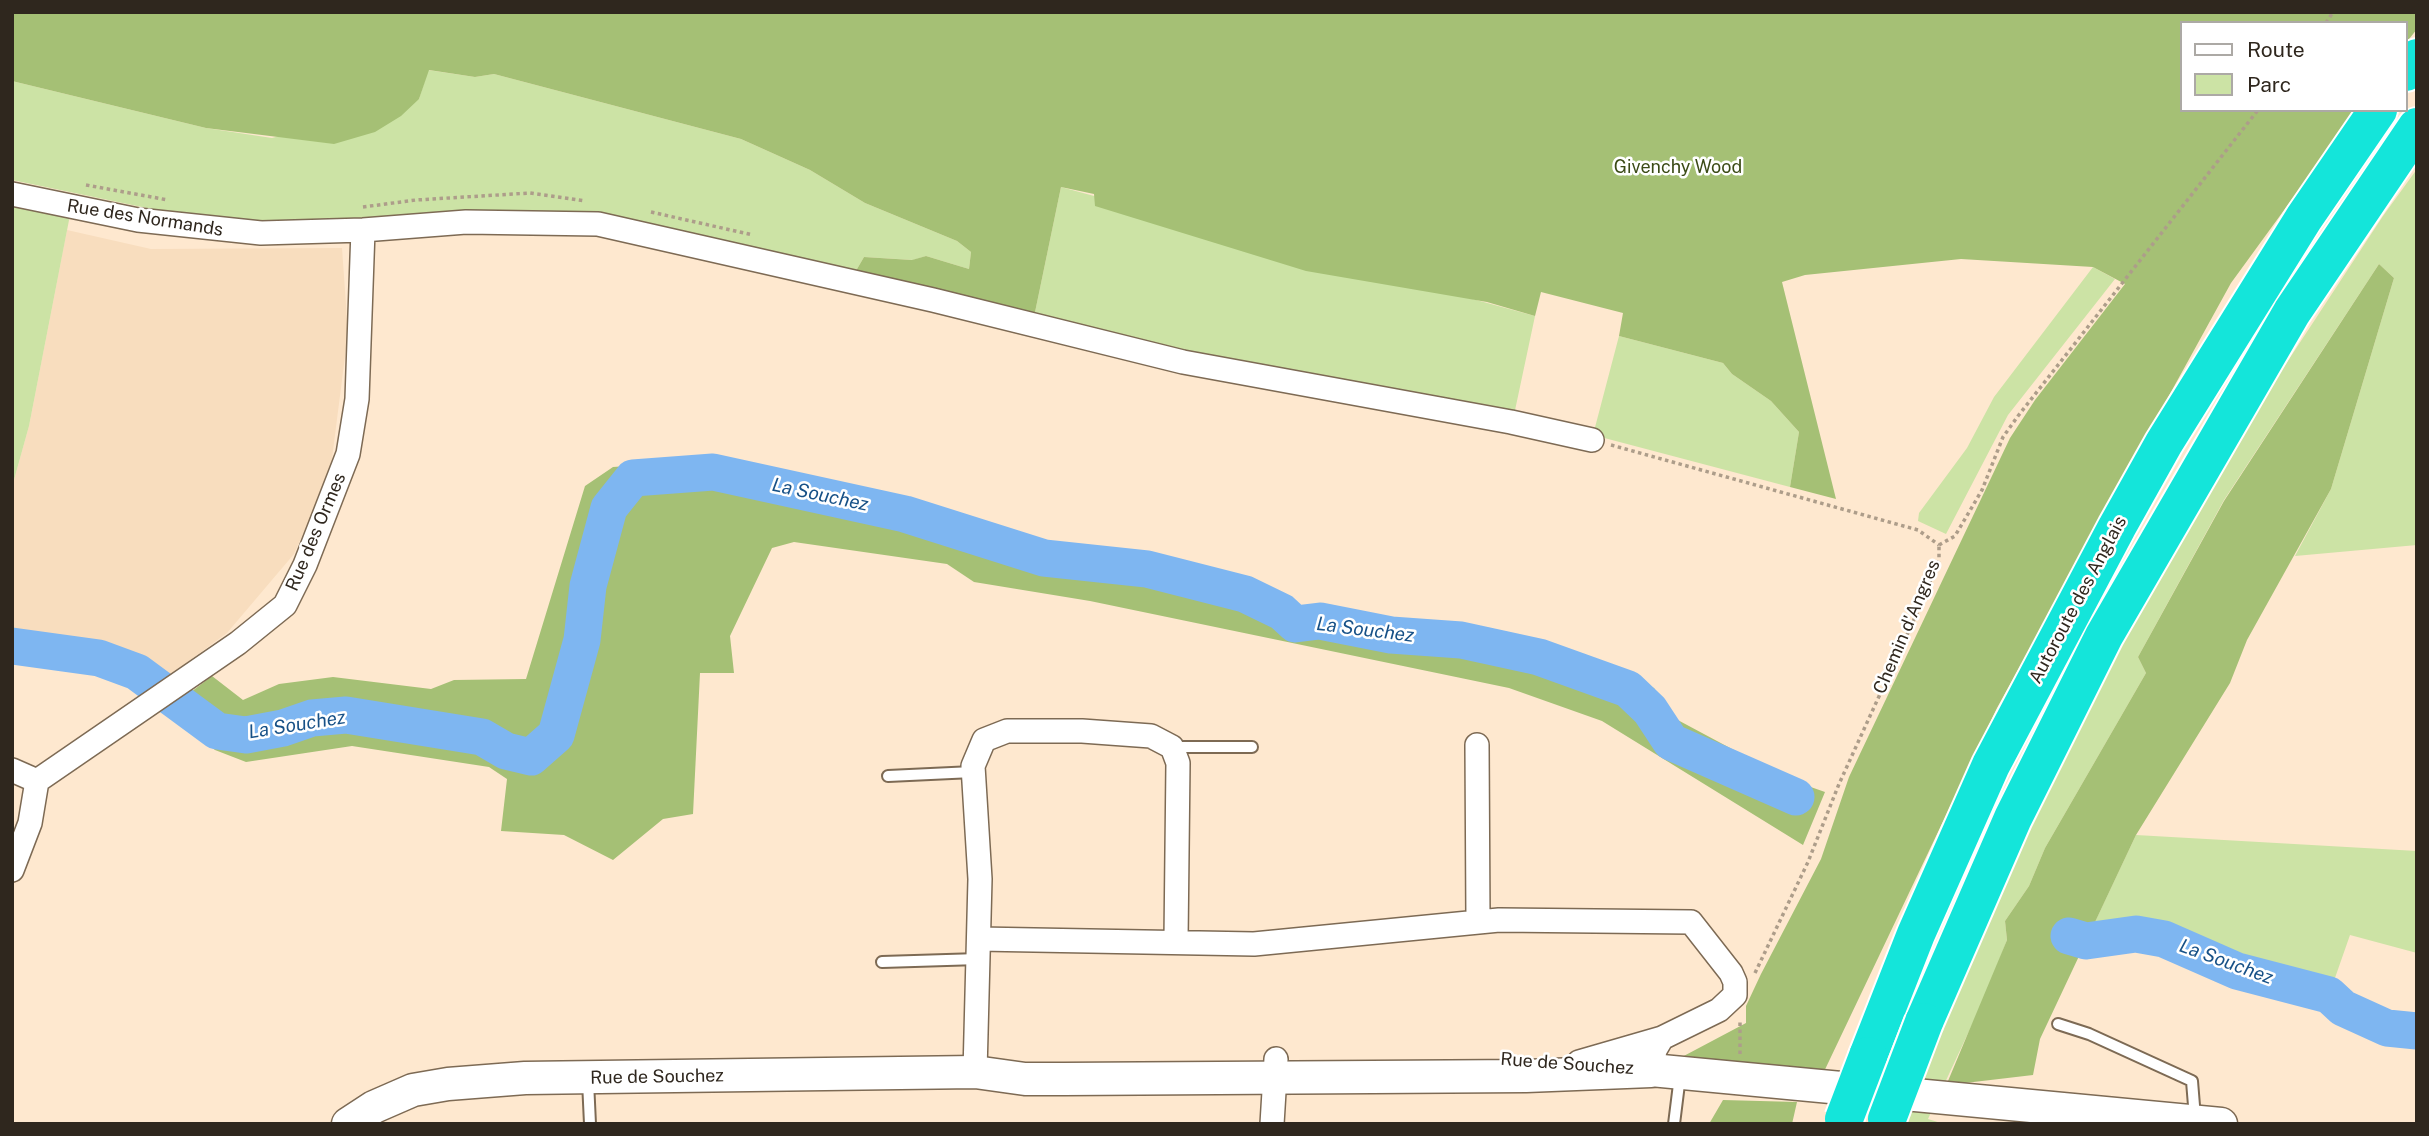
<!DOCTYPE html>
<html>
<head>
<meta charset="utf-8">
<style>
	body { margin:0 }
	#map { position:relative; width:2429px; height:1136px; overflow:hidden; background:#fee8cf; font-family:"Public Sans",sans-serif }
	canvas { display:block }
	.frame { position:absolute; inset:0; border:14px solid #2f271e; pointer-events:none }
	.legend { position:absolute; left:2180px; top:21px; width:228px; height:91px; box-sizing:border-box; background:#fff; border:2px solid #aca9a5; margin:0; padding:9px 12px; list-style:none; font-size:21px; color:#2f271e }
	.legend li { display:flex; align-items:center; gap:14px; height:35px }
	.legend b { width:35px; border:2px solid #aca9a5 }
</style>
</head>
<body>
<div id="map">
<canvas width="2429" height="1136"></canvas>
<div class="frame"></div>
<ul class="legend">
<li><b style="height:9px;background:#fff"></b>Route</li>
<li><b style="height:19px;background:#cce3a5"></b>Parc</li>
</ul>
</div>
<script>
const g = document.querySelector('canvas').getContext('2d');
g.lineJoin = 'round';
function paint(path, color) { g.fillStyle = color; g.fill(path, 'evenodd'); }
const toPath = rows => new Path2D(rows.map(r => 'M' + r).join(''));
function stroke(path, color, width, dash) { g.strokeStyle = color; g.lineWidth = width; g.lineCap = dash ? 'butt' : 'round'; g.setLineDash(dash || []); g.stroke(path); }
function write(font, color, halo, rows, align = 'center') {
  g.font = font + ' "Public Sans",sans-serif'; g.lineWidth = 5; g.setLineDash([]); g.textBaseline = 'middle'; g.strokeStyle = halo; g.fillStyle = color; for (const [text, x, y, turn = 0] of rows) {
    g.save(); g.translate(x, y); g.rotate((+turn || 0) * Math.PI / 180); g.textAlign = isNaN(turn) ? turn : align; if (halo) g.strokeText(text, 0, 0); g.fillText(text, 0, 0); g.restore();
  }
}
paint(toPath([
	[67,230,151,249,342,248,348,333,330,474,294,554,227,633,170,675,105,649,12,633,12,487,29,426]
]), '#f8ddbe');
paint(toPath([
	[428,70,475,77,494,74,741,139,810,170,865,203,957,241,971,252,969,269,926,256,913,260,864,257,853,276,611,220,267,226,166,212,12,180,12,81,206,128,272,138,419,99],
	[2417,169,2417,545,2295,556,2331,489,2394,278,2379,264,2224,500,2138,657,2146,673,2045,848,2029,886,2005,921,2007,940,1984,999,1928,1119,1944,1124,1905,1124,1922,1074,1999,891,2085,709,2232,446,2383,216],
	[1061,187,1535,316,1514,415,1252,367,1034,317],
	[12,204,70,215,29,426,12,487],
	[2093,267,2115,279,2008,415,1946,534,1918,521,1919,513,1967,448,1994,397],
	[1619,336,1723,363,1732,374,1771,401,1799,432,1790,487,1593,435],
	[2136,835,2417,851,2417,953,2350,935,2329,995,2237,971,2164,939,2136,934,2086,941]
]), '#cce3a5');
paint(toPath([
	[12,12,2417,12,2417,29,2406,43,2406,23,2182,23,2182,110,2357,110,2231,283,1997,708,1820,1080,1680,1058,1746,1023,1746,1006,1761,974,1821,859,1849,777,2010,438,2035,400,2125,284,2093,267,1961,259,1805,275,1782,282,1836,499,1790,487,1799,432,1771,401,1732,374,1723,363,1619,336,1623,313,1541,292,1535,316,1487,302,1306,271,1095,206,1094,194,1061,187,1034,317,853,276,864,257,912,260,926,256,969,269,971,252,957,241,865,203,810,170,741,139,494,74,475,77,429,70,419,99,401,116,375,132,334,144,206,128,12,81],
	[2379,264,2394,278,2331,489,2247,640,2230,683,2136,835,2040,1039,2033,1075,1965,1083,1948,1081,2007,940,2005,921,2029,886,2045,848,2146,673,2138,657,2224,501],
	[727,459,772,471,890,493,972,519,1001,537,1018,543,1076,544,1111,557,1175,568,1298,610,1394,624,1490,633,1548,644,1654,688,1674,718,1788,779,1825,792,1803,845,1602,721,1509,688,1090,601,974,582,947,564,794,542,772,548,730,636,734,673,700,673,693,814,663,819,613,860,564,835,501,831,507,779,489,767,352,746,246,762,215,750,166,711,212,676,243,700,279,684,333,677,431,689,454,680,526,679,585,486,613,467],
	[1723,1100,1797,1102,1792,1124,1709,1124]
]), '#a5c075');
stroke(toPath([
	[12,646,99,658,137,672,217,731,246,735,283,728,312,718,346,715,482,737,506,751,531,757,556,735,582,640,588,586,609,508,633,478,713,472,905,514,1044,558,1147,569,1245,594,1282,612,1295,624,1320,621,1391,635,1461,640,1539,657,1628,689,1650,710,1671,742,1796,797],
	[2069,936,2086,941,2136,934,2164,939,2237,971,2329,995,2343,1008,2387,1028,2417,1031]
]), '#7eb6f1', 37);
const service = toPath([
	[1172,747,1252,747],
	[888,776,973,772],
	[882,962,979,959],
	[2058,1024,2089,1034,2192,1081,2195,1118],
	[588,1081,590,1124],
	[1674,1124,1680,1076]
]);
const minor = toPath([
	[12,194,138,220,261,233,363,230,466,222,598,224,933,300,1183,362,1511,422,1592,440],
	[1477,745,1478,921],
	[12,770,37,781],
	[12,870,30,823,37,781,238,643,285,605,305,565,348,454,357,399,363,230],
	[979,939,1254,944,1499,920,1691,922,1731,973,1735,982,1735,995,1719,1010,1662,1038,1655,1050,1651,1071],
	[1579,1062,1662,1038],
	[975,1072,980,879,973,766,984,740,1007,731,1082,731,1151,736,1172,747,1178,763,1176,940],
	[1272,1124,1276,1059]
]);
const secondary = toPath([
	[1630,1068,2221,1124],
	[348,1124,374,1107,413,1090,448,1084,525,1078,975,1072,1025,1079,1064,1079,1526,1076,1651,1071]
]);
const motorway = toPath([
	[2406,72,2417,58],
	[1924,1022,2013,818,2104,636,2292,312,2417,127],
	[1868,1056,1916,934,1991,765,2117,527,2164,443,2304,218,2378,110]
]);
stroke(service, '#7d6a54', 14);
stroke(minor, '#7d6a54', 26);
stroke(secondary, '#7d6a54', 35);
stroke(motorway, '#fff', 42);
stroke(toPath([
	[2326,23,2333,12],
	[86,185,168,200],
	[363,207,416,200,530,193,585,201],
	[651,212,753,235],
	[1611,445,1918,530,1939,545],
	[1939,545,1955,536,1982,490,2003,437,2018,416,2258,110],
	[1755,973,1808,862,1839,784,1917,613,1939,560,1939,545],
	[1740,1054,1740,1020]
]), '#ad9d8a', 3.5, [3.5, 3.5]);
stroke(service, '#fff', 10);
stroke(minor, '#fff', 23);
stroke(secondary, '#fff', 32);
stroke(motorway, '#14e5da', 38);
const motorwayBridge = toPath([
	[1844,1119,1868,1056],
	[1887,1119,1924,1022]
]);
stroke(motorwayBridge, '#fff', 42, []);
stroke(motorwayBridge, '#14e5da', 38);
write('18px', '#3b4b16', '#fff', [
	["Givenchy Wood",1678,167]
]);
write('18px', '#2f271e', '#fff', [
	["Rue des Normands",145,218,9],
	["Rue des Ormes",316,532,-67],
	["Autoroute des Anglais",2078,600,-62],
	["Chemin d'Angres",1907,627,-67],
	["Rue de Souchez",1567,1064,4],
	["Rue de Souchez",657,1077,-1]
]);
write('italic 19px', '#175187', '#fff', [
	["La Souchez",820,495,12],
	["La Souchez",1365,630,7],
	["La Souchez",297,725,-9],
	["La Souchez",2226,962,20]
]);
</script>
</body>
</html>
